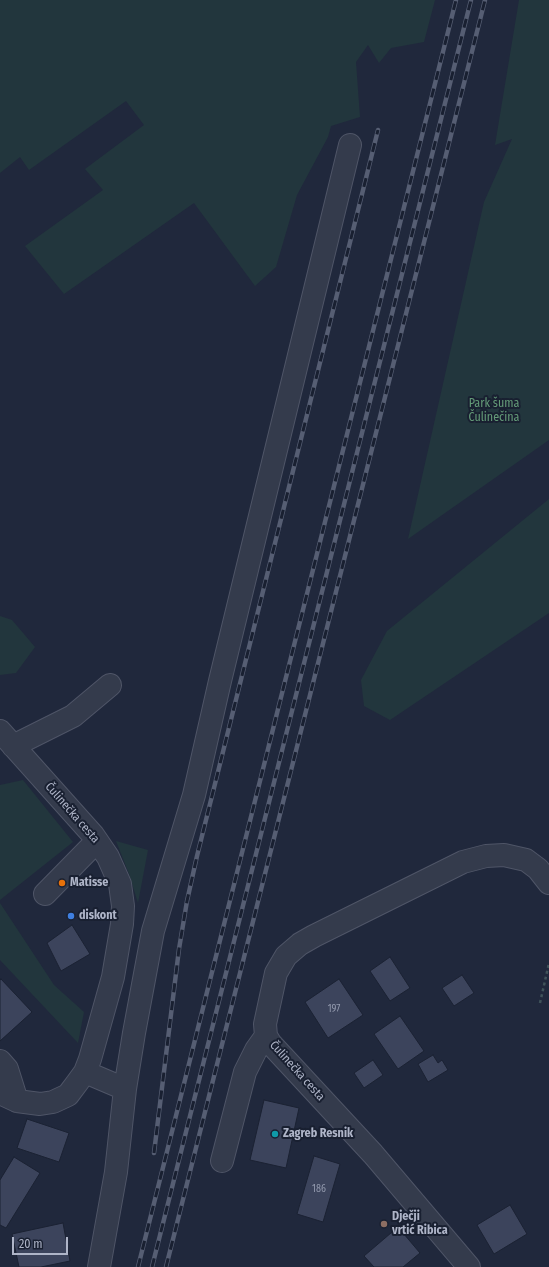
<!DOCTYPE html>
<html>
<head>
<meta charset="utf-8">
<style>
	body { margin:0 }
	#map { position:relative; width:549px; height:1267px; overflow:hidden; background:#20283c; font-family:"Fira Sans Condensed",sans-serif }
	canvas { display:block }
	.scale { position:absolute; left:12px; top:1237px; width:56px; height:18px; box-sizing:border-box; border:2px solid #afb5c8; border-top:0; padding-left:5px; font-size:12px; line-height:14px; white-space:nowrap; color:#afb5c8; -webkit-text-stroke:3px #192031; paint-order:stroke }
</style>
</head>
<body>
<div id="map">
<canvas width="549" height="1267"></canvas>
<div class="scale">20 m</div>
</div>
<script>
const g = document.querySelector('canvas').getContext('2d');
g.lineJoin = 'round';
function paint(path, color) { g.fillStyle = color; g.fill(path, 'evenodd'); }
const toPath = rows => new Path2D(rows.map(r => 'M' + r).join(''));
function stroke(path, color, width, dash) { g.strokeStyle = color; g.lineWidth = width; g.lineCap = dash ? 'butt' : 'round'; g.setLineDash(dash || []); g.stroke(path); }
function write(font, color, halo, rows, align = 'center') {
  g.font = font + ' "Fira Sans Condensed",sans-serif'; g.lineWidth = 4; g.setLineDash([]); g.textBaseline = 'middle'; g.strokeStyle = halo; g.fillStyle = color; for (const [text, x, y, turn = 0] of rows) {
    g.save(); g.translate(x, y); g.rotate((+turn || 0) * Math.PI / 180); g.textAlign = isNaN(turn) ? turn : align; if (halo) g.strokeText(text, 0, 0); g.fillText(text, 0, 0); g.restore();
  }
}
paint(toPath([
	[0,0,435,0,424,42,391,48,379,63,368,45,356,62,360,117,331,126,328,137,297,195,276,267,255,286,194,203,64,294,25,246,103,190,85,169,144,125,126,101,29,170,20,157,0,173],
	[519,0,549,0,549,440,408,539,484,202,512,139,495,145],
	[549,499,549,613,390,720,364,706,361,680,387,631],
	[0,616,12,620,35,647,16,673,0,675],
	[23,780,73,842,0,900,0,785],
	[116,841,148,850,138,903,129,874],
	[0,903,54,985,84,1012,78,1043,0,960]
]), '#22363d');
const building = toPath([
	[72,925,90,954,61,971,47,943,72,925],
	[390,957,410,988,390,1001,370,971,390,957],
	[462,975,474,993,454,1006,442,988,462,975],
	[1,979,32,1012,0,1041,0,980,1,979],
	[339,979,363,1015,328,1038,305,1002,339,979],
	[400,1016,424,1051,398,1069,374,1034,400,1016],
	[433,1055,438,1063,442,1060,448,1070,428,1082,418,1064,433,1055],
	[373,1060,383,1075,364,1088,354,1073,373,1060],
	[264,1100,299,1108,286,1168,250,1160,264,1100],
	[27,1119,69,1133,59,1162,17,1148,27,1119],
	[314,1156,340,1164,323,1222,297,1214,314,1156],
	[14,1157,40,1173,6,1228,0,1225,0,1180,14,1157],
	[510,1205,527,1234,494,1254,477,1225,510,1205],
	[63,1223,70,1261,41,1267,19,1267,12,1234,63,1223],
	[398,1227,420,1253,403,1267,374,1267,364,1256,398,1227]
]);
paint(building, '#3c445c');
stroke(building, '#1b2233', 1);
const minor = toPath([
	[0,731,93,835,108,857,120,884,123,906,122,924,113,977,90,1059,85,1072,77,1083,68,1095,53,1102,40,1104,17,1101,0,1093],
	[13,746,73,716,110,685],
	[45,894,97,841],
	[0,1061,7,1069,17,1101],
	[85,1072,125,1089,116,1172,99,1267],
	[125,1089,134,1033,153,931,194,795,220,681,350,145],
	[222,1161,245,1072,256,1050,266,1036],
	[469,1267,373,1154,271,1044,266,1036,265,1024,276,973,286,956,300,944,314,936,463,862,486,856,504,855,526,860,538,869,549,883]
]);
stroke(minor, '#4f5567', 24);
stroke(toPath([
	[540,1003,549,963]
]), '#40535a', 2.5, [3, 3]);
stroke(minor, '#343b4c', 22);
const rail = toPath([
	[154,1153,179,949,187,901,197,856,378,130],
	[138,1267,456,0],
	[152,1267,471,0],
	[166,1267,485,0]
]);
stroke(rail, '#565e73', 4.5);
stroke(rail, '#192031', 3, [9]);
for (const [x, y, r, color] of [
	[62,883,4,"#e8710a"],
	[71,916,4,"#3f7fe0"],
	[275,1134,4,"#0f9aa8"],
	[384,1224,4,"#8d6e63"]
]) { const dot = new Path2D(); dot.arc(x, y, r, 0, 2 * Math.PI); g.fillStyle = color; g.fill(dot); stroke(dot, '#192031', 1.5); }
write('10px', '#9299ad', null, [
	["197",334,1009],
	["186",319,1189]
]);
write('12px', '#649b78', '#192031', [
	["Park šuma",494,404],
	["Čulinečina",494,418]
]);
write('12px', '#afb5c8', '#192031', [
	["Čulinečka cesta",72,813,49],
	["Čulinečka cesta",297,1071,48]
]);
write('bold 12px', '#afb5c8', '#192031', [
	["Matisse",70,883],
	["diskont",79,916],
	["Zagreb Resnik",283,1134],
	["Dječji",392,1217],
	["vrtić Ribica",392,1231]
], 'left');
</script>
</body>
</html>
